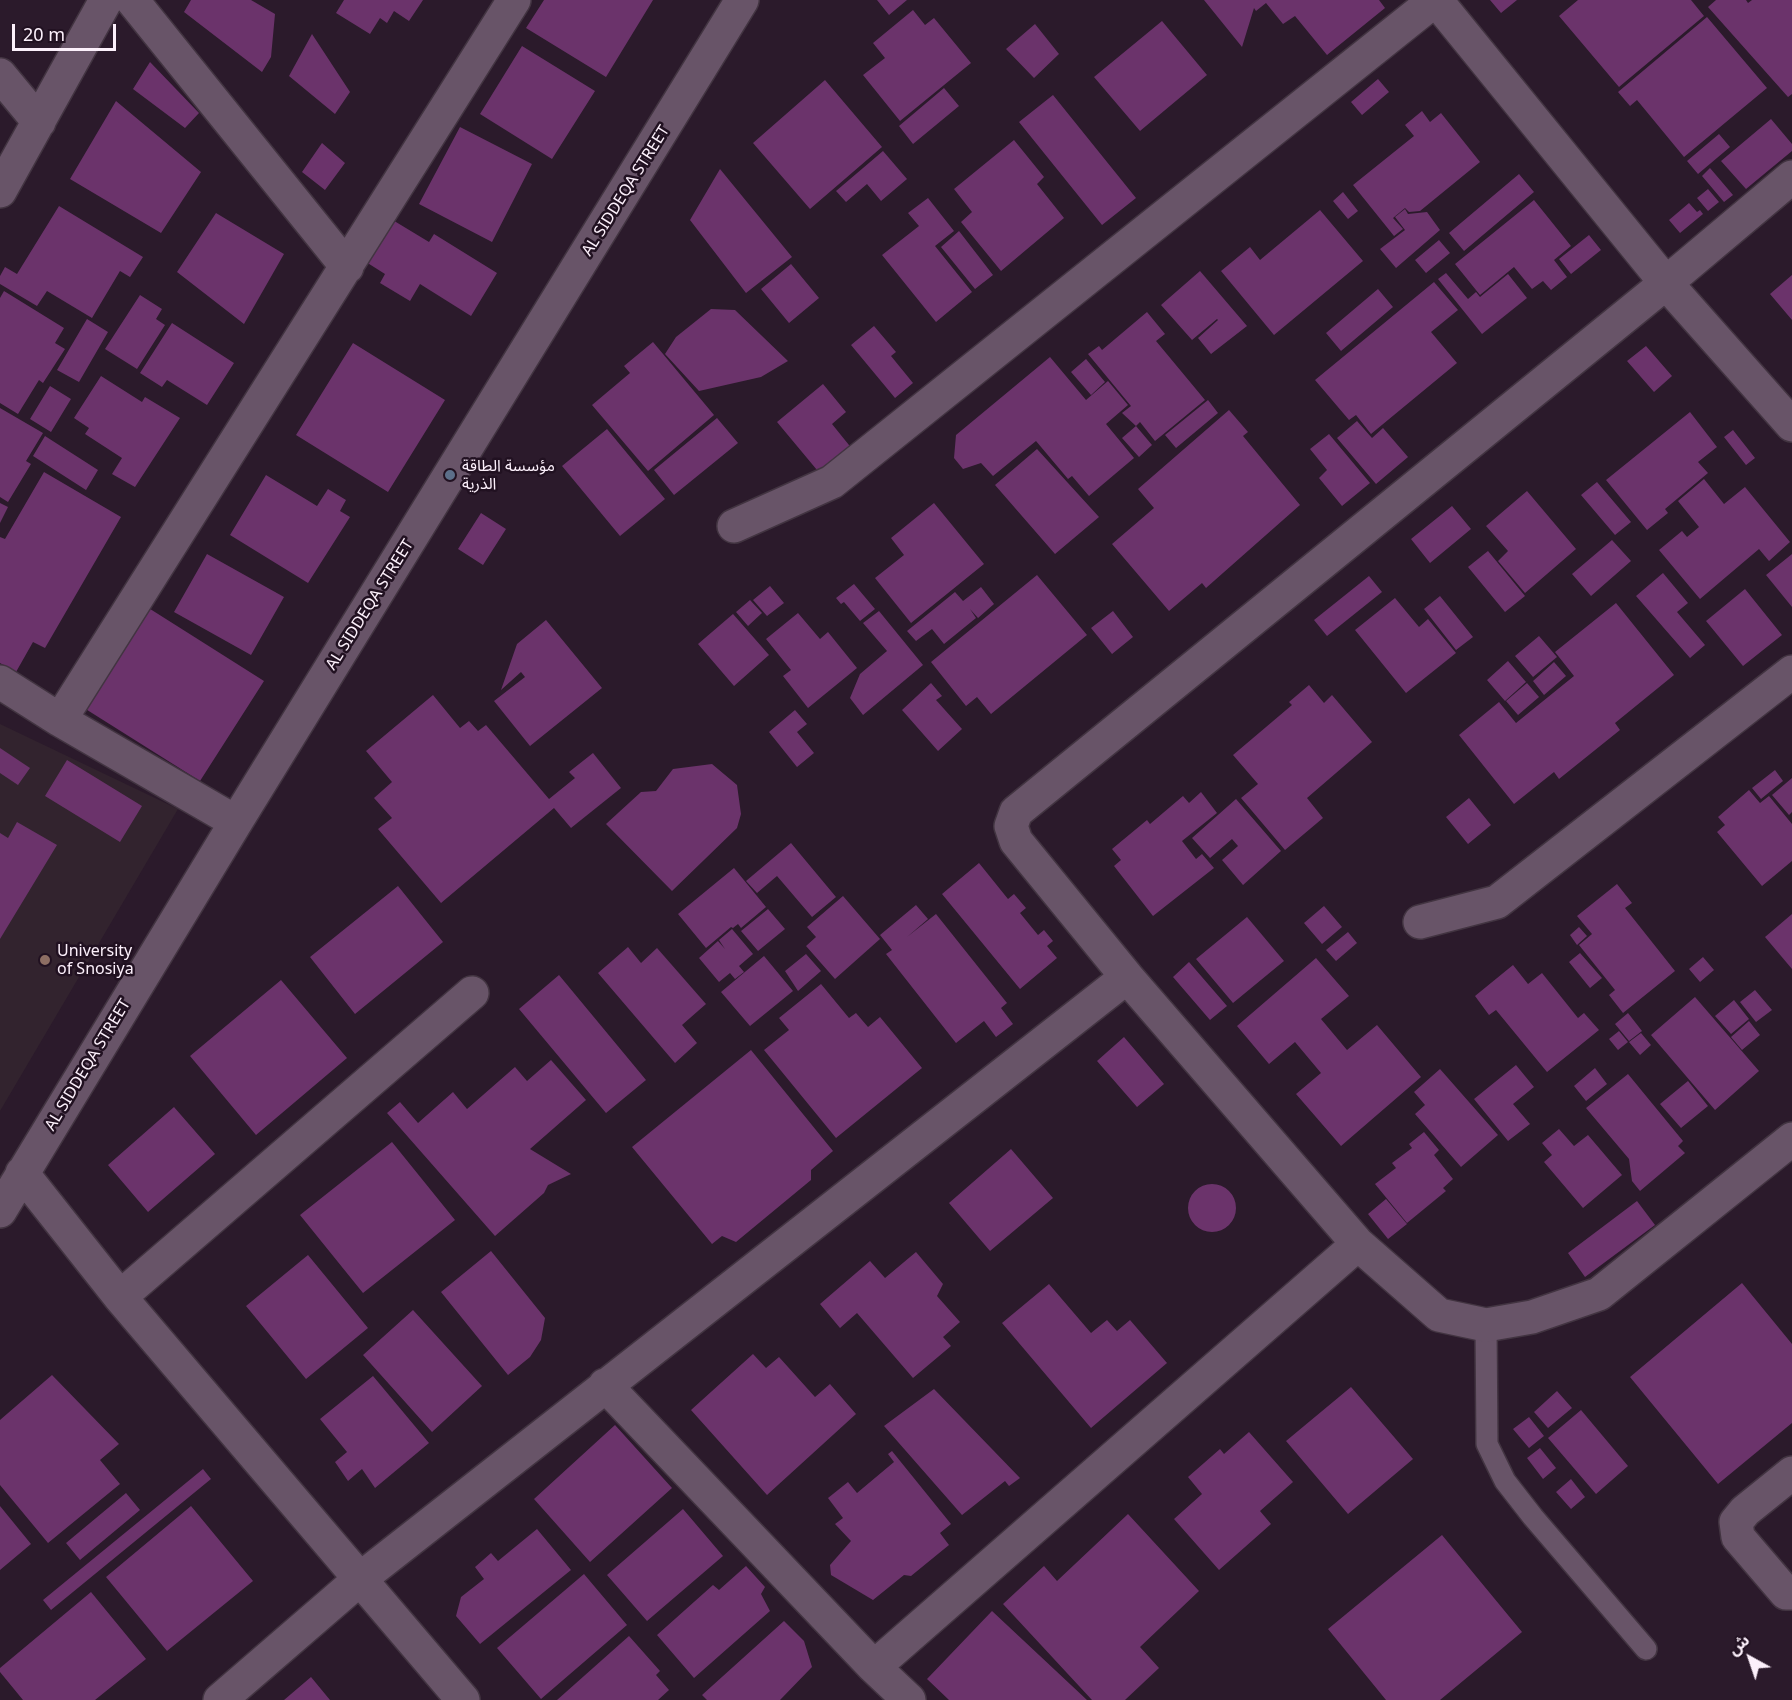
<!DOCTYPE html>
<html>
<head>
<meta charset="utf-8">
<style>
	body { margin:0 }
	#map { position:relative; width:1792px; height:1700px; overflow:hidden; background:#2b1a2b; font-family:"Noto Sans","Noto Sans Arabic",sans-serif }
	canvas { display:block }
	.north { position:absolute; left:1720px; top:1628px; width:60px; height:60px; -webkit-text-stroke:4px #211121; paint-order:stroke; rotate:320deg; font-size:16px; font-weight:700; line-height:24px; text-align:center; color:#fcf0fb }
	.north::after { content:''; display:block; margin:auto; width:21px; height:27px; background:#fcf0fb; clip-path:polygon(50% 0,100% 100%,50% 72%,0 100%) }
	.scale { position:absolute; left:12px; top:24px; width:104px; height:27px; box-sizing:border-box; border:3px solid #fcf0fb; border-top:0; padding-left:8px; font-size:18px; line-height:21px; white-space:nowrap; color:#fcf0fb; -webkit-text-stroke:4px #211121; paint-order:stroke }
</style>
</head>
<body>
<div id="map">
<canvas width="1792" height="1700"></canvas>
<div class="north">ش</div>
<div class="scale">20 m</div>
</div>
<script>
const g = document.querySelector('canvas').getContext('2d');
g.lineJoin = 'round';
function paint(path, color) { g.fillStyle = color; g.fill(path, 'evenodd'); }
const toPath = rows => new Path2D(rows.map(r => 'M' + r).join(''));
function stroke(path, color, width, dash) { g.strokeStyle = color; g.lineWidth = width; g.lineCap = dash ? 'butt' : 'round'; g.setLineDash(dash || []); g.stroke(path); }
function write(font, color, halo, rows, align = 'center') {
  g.font = font + ' "Noto Sans","Noto Sans Arabic",sans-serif'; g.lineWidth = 5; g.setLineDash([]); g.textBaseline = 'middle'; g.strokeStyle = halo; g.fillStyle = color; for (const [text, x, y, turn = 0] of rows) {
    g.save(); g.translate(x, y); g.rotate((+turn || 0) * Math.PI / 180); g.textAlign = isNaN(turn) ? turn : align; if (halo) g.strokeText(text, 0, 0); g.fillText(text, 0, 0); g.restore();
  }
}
paint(toPath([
	[0,724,178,809,0,1111]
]), '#32232e');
paint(toPath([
	[191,0,251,0,275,14,271,57,262,72,184,12],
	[344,0,423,0,409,21,394,11,387,23,380,18,370,34,336,13],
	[544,0,653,0,606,77,526,28],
	[877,0,907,0,889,15],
	[1204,0,1379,0,1385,8,1327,55,1295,16,1283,24,1266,3,1256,11,1254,8,1242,47],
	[1490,0,1517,0,1501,13],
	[1578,0,1691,0,1704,16,1619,87,1559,16],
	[1716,0,1746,0,1748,3,1752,0,1792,0,1792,94,1788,97,1708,7],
	[913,10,925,25,934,18,971,63,900,121,863,75,885,58,873,43],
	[1707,17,1767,88,1684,157,1637,100,1630,106,1618,92],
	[1162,21,1207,75,1140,131,1094,77],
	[1035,24,1059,54,1034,78,1006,49],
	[312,34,350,92,335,114,289,76],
	[522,46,595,91,552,159,480,114],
	[150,62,199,113,185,128,133,89],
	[1378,79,1389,92,1362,115,1351,102],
	[825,80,882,147,810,209,753,143],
	[944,88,959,106,913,144,899,126],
	[1053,95,1136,198,1102,225,1019,122],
	[116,101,201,172,161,233,70,179],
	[1422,111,1430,122,1441,113,1480,162,1420,211,1409,212,1405,208,1393,218,1403,229,1394,236,1353,185,1414,136,1405,125],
	[1771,119,1792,144,1792,151,1746,189,1721,161],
	[460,127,532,164,492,242,419,204],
	[1719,134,1730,147,1698,174,1687,161],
	[1014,140,1044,177,1037,184,1064,218,1001,271,961,222,972,212,954,189],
	[322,143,345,163,325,190,302,172],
	[883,151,907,179,881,201,867,184,846,202,836,191],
	[1710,168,1733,195,1724,202,1702,176],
	[720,169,792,257,746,293,690,220],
	[1519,174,1534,192,1464,251,1449,233],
	[1708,189,1719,202,1708,211,1697,198],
	[1343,192,1358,211,1348,219,1333,201],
	[928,198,954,231,935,246,972,292,936,322,882,255,919,226,908,213],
	[1534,200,1571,246,1554,260,1567,277,1551,290,1543,281,1532,289,1514,267,1480,295,1455,264],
	[1689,203,1697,212,1700,210,1703,214,1680,233,1669,220],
	[59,206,143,257,130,277,120,271,92,318,47,291,37,306,0,284,0,276,5,267,17,274],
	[1405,209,1408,214,1427,212,1440,230,1396,268,1380,249,1405,230,1395,217],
	[1320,210,1363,261,1274,335,1221,271,1250,247,1260,260],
	[216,213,284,254,244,324,177,272],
	[391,219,429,242,434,234,497,273,471,316,420,284,410,301,380,283,385,274,366,262],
	[959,231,993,275,975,289,941,247],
	[1589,235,1601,250,1571,274,1559,259],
	[1439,240,1450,253,1426,273,1415,260],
	[791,264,819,298,789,323,761,289],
	[1200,271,1247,326,1211,354,1198,338,1218,320,1217,319,1192,340,1161,305],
	[1446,273,1468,299,1476,292,1480,297,1508,274,1527,298,1482,334,1438,279],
	[1792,275,1792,320,1770,294],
	[1434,282,1458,310,1431,332,1457,363,1371,434,1356,415,1349,420,1315,380],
	[1378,289,1393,307,1341,351,1326,333],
	[4,291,64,328,55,343,65,349,43,383,39,380,18,414,0,403,0,298],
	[140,295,162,309,156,319,165,325,137,369,105,349],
	[711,309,735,310,788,361,761,377,699,391,665,354,676,337],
	[1147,312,1165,334,1156,341,1205,400,1155,441,1140,422,1136,426,1152,445,1139,457,1122,438,1136,426,1122,413,1131,406,1088,354,1099,346,1102,350],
	[87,319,108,332,79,382,57,370],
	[172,323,234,363,207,405,167,380,162,387,140,373],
	[874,326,896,352,891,356,913,383,895,398,851,345],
	[653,342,714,415,648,471,592,405,630,373,624,366],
	[353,343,445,400,388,492,296,435],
	[1646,346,1672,376,1654,392,1627,361],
	[1050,357,1086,400,1108,381,1128,405,1106,424,1134,458,1089,496,1072,476,1068,479,1036,441,993,476,981,463,963,469,954,458,956,435],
	[1086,359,1105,382,1091,395,1071,372],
	[101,376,142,402,145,397,180,418,135,487,112,474,122,458,85,434,89,428,74,418],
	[823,384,846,412,832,424,853,450,822,476,777,422],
	[50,386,71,399,51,432,30,419],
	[1208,400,1218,413,1176,448,1165,435],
	[0,408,43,433,26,461,31,464,8,502,0,497],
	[1229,410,1248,432,1243,436,1300,505,1206,588,1202,583,1169,611,1112,544,1154,508,1138,489],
	[1690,412,1717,447,1698,462,1708,473,1665,509,1668,513,1647,530,1606,480],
	[717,418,738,443,674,495,654,470],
	[1357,421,1372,438,1383,428,1408,457,1376,484,1337,438],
	[607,429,665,499,620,536,562,466],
	[1733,430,1755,458,1746,465,1724,437],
	[1329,434,1370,483,1342,506,1319,478,1327,470,1310,449],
	[45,436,98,470,86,490,33,456],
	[1037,449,1099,517,1055,554,995,485],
	[44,472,121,517,45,648,33,642,16,672,0,663,0,537,5,539],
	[266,475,317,506,328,489,346,500,340,511,350,517,308,583,230,535],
	[1704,479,1724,504,1745,487,1790,542,1769,561,1759,549,1700,599,1659,550,1682,531,1687,537,1699,527,1678,501],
	[1597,482,1631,522,1615,535,1581,495],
	[1527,491,1576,549,1525,593,1498,561,1508,551,1486,526],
	[0,503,8,507,0,523],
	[934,503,984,564,911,623,875,578,904,555,891,538],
	[1452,506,1471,529,1430,563,1411,539],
	[481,513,506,529,483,565,458,549],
	[1612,540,1631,561,1591,596,1572,574],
	[1488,551,1525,596,1505,612,1468,567],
	[207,554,284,597,251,655,174,612],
	[1792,554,1792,607,1766,575],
	[1663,573,1688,603,1677,612,1705,645,1690,658,1636,596],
	[1037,575,1087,635,991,714,977,697,966,706,931,662],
	[1369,576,1382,592,1327,636,1314,620],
	[854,584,875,609,860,621,844,602,841,604,836,598],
	[770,586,784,603,767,616,753,600],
	[981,587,994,604,978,618,970,609,976,618,944,644,932,629,916,641,907,631,955,592,963,601],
	[1745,589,1782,635,1743,666,1706,621],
	[1440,596,1473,637,1456,650,1424,609],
	[1395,598,1419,627,1428,619,1456,653,1406,693,1355,630],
	[750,600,762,613,748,626,736,612],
	[1616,603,1674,675,1615,723,1620,730,1559,779,1554,772,1514,804,1459,735,1499,702,1516,723,1574,676,1555,652],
	[147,607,264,681,200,781,84,708],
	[879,611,923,665,863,715,850,698,860,674,887,651,863,623],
	[1113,611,1133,637,1112,654,1091,628],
	[798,613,820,639,828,632,857,668,808,708,783,676,791,670,766,639],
	[733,614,769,655,734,686,698,644],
	[546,620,602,688,530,746,494,701,525,677,521,672,501,690,517,644],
	[1539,636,1557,657,1533,677,1515,656],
	[1508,661,1526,682,1505,701,1487,680],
	[1554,662,1566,676,1544,695,1533,681],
	[931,683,942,696,936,700,962,729,938,751,902,710],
	[1527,683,1539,697,1518,715,1506,701],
	[1309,685,1324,703,1332,695,1372,742,1307,798,1323,818,1285,850,1241,798,1258,784,1233,755,1292,705,1289,702],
	[433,695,460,728,469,721,478,731,486,725,549,799,575,778,569,772,593,753,621,788,571,828,554,808,441,903,378,829,392,818,374,798,392,782,366,751],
	[795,710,807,724,797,732,814,753,797,767,769,732],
	[0,748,30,768,18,785,0,773],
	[67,760,142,806,120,842,45,796],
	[712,764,737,785,741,814,737,828,672,891,606,824,641,792,656,791,673,769],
	[1775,770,1783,781,1761,799,1752,788],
	[1792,778,1792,812,1789,815,1772,795],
	[1749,790,1760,803,1769,796,1792,824,1792,861,1762,886,1717,832,1725,825,1718,817],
	[1201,792,1217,813,1182,841,1196,859,1202,854,1214,868,1153,916,1114,866,1121,860,1112,849,1147,820,1150,824,1183,796,1189,803],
	[1469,798,1491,825,1468,844,1446,817],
	[1236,799,1281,851,1243,885,1222,860,1238,846,1232,839,1210,858,1192,838],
	[17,822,57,845,0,939,0,833,8,838],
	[791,843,836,897,812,917,777,876,757,893,746,881],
	[979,863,1008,899,1014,894,1026,908,1020,913,1038,935,1044,930,1053,941,1047,946,1057,958,1020,989,942,894],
	[734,868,766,907,741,928,738,924,733,928,731,927,706,948,678,914],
	[1617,884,1632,903,1625,908,1675,971,1623,1013,1609,995,1615,990,1579,945,1592,934,1577,916],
	[398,886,443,942,355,1014,310,957],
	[843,896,880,939,835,979,806,946,816,937,807,927],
	[916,905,928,919,907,937,936,914,1007,1003,1001,1008,1013,1024,996,1037,984,1021,956,1043,886,954,892,950,880,935],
	[1324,906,1342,927,1322,944,1304,923],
	[768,909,785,929,758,951,741,931],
	[1792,914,1792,969,1765,937],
	[1247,917,1284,961,1233,1003,1196,959],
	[1579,927,1587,936,1577,945,1570,935],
	[732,929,753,954,739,966,744,972,735,979,730,973,719,982,699,958,718,941,725,949,719,940],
	[1348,932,1357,943,1336,961,1326,950],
	[628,947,641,963,657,948,706,1004,682,1025,697,1043,675,1063,598,973],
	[1580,953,1602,978,1590,988,1569,962],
	[806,954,821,971,798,991,785,971],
	[764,956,793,991,750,1026,721,992],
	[1703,957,1714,970,1700,982,1689,969],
	[1316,958,1349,996,1321,1019,1347,1050,1377,1025,1421,1077,1341,1146,1296,1094,1321,1073,1295,1042,1269,1064,1237,1026],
	[1189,962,1227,1006,1210,1020,1173,977],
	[1513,965,1528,984,1542,973,1578,1018,1584,1013,1599,1030,1547,1072,1496,1010,1489,1015,1475,996],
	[559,975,646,1080,606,1113,519,1009],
	[281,980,347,1058,256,1135,190,1056],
	[821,984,849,1018,856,1013,868,1027,880,1017,922,1068,836,1138,764,1050,789,1030,779,1018],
	[1755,990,1772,1010,1756,1022,1740,1002],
	[1695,997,1759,1071,1715,1110,1651,1035],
	[1734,1000,1749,1019,1731,1034,1715,1016],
	[1628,1013,1642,1031,1629,1041,1615,1024],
	[1749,1021,1760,1035,1742,1050,1731,1037],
	[1619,1031,1628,1042,1618,1050,1609,1039],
	[1641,1033,1651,1045,1640,1055,1629,1042],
	[1124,1037,1164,1084,1137,1107,1097,1061],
	[751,1050,833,1151,811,1170,811,1180,736,1242,722,1236,712,1244,632,1147],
	[551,1060,586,1100,530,1149,571,1174,548,1185,544,1193,495,1236,387,1113,400,1102,418,1123,453,1092,467,1109,515,1067,527,1081],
	[1516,1065,1534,1087,1513,1104,1530,1124,1508,1141,1474,1099],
	[1595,1068,1607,1084,1586,1101,1574,1086],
	[1440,1069,1498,1135,1461,1167,1415,1114,1425,1105,1414,1092],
	[1628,1074,1683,1141,1678,1146,1685,1153,1640,1191,1632,1181,1629,1159,1586,1108],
	[1688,1081,1708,1106,1681,1128,1660,1104],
	[174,1107,215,1154,148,1212,108,1165],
	[1559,1129,1574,1146,1588,1135,1622,1175,1583,1208,1544,1162,1552,1155,1542,1143],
	[1424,1132,1439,1150,1434,1155,1453,1179,1443,1188,1446,1191,1407,1223,1375,1184,1396,1168,1392,1163,1412,1148,1409,1144],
	[392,1142,455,1220,363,1293,300,1215],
	[1011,1149,1053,1198,990,1251,949,1203],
	'1188 1208a24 24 0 1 1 48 0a24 24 0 1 1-48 0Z',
	[1386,1199,1407,1224,1388,1239,1368,1214],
	[1637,1201,1655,1225,1585,1277,1568,1253],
	[491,1251,545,1318,541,1340,530,1357,508,1375,441,1292],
	[916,1252,943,1284,937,1296,960,1322,943,1337,951,1346,913,1378,857,1313,840,1328,820,1304,870,1261,885,1278],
	[308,1255,368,1328,306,1379,246,1306],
	[1742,1283,1792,1344,1792,1423,1718,1484,1630,1377],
	[1049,1284,1091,1333,1107,1320,1117,1331,1130,1320,1167,1363,1091,1428,1002,1323],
	[413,1310,482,1386,432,1432,363,1355],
	[753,1354,766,1368,779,1357,815,1397,830,1384,856,1414,767,1495,691,1410],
	[52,1375,119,1444,100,1460,120,1484,48,1543,0,1485,0,1420],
	[373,1376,429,1443,375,1488,362,1469,348,1481,335,1462,347,1452,320,1419],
	[1351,1387,1413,1459,1348,1514,1286,1441],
	[934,1389,1020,1478,1009,1486,1005,1481,962,1515,884,1426],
	[1557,1391,1572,1408,1548,1428,1534,1412],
	[1581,1410,1628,1466,1596,1494,1548,1438],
	[1529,1417,1544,1436,1529,1448,1513,1429],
	[615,1425,672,1488,590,1562,534,1499],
	[1249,1432,1293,1482,1260,1511,1271,1524,1219,1570,1174,1519,1202,1494,1188,1477,1220,1449,1224,1454],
	[1540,1448,1556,1468,1543,1479,1527,1458],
	[892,1451,951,1524,940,1533,949,1545,911,1576,904,1575,873,1600,831,1575,830,1565,851,1541,835,1524,843,1518,828,1498,848,1482,857,1493,894,1462,888,1454],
	[203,1469,211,1479,51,1610,43,1600],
	[1571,1479,1585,1497,1571,1509,1556,1492],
	[126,1493,140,1510,80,1560,66,1543],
	[0,1506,31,1544,0,1570],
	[191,1506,253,1581,167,1651,106,1577],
	[683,1509,723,1556,647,1621,607,1575],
	[1128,1514,1199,1591,1140,1647,1159,1668,1125,1700,1092,1700,1003,1604,1044,1566,1057,1581],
	[537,1529,571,1570,480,1644,456,1616,461,1597,484,1579,475,1567,491,1553,498,1561],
	[1442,1535,1522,1632,1440,1700,1386,1700,1328,1629],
	[746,1566,765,1587,761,1594,770,1611,694,1678,657,1635,713,1585,719,1590],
	[584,1574,627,1625,541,1699,497,1648],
	[91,1592,146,1659,95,1700,23,1700,0,1672,0,1668],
	[992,1611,1087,1700,949,1700,927,1679],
	[784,1621,804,1641,812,1667,780,1700,707,1700,702,1695],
	[629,1636,660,1671,656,1675,669,1690,658,1700,557,1700],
	[311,1677,330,1700,284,1700]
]), '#6b336b');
const service = toPath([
	[1486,1325,1487,1444,1505,1481,1533,1517,1646,1649]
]);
const minor = toPath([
	[132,0,347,267],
	[0,75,39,122],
	[1792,177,1666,283,1792,425],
	[0,191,106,0],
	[734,526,832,482,1435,0],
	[0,682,60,720,236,822],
	[60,720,514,0],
	[1420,922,1497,902,1792,672],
	[22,1173,120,1297,463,1700],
	[0,1211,236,822,742,0],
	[1358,1244,1439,1315,1486,1325,1532,1317,1599,1294,1792,1139],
	[120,1297,472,993],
	[605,1385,874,1667,909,1700],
	[1792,1473,1745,1511,1736,1522,1738,1537,1786,1593,1792,1593],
	[874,1667,1358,1244,1127,977],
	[220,1700,360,1579,1127,977,1016,841,1011,826,1016,812,1666,283,1436,0]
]);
stroke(service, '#423441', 24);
stroke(minor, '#423441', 36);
stroke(service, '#685468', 21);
stroke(minor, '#685468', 33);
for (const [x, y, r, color] of [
	[450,475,6,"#5c6f8a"],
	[45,960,6,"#8d6e63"]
]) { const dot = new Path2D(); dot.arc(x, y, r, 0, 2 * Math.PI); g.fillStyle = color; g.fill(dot); stroke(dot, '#211121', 2); }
write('16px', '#fcf0fb', '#211121', [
	["AL SIDDEQA STREET",626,191,-58],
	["AL SIDDEQA STREET",370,605,-58],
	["AL SIDDEQA STREET",88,1065,-59]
]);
write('16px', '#fcf0fb', '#211121', [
	["مؤسسة الطاقة",462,466],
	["الذرية",462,484],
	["University",57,951],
	["of Snosiya",57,969]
], 'left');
</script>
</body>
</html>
